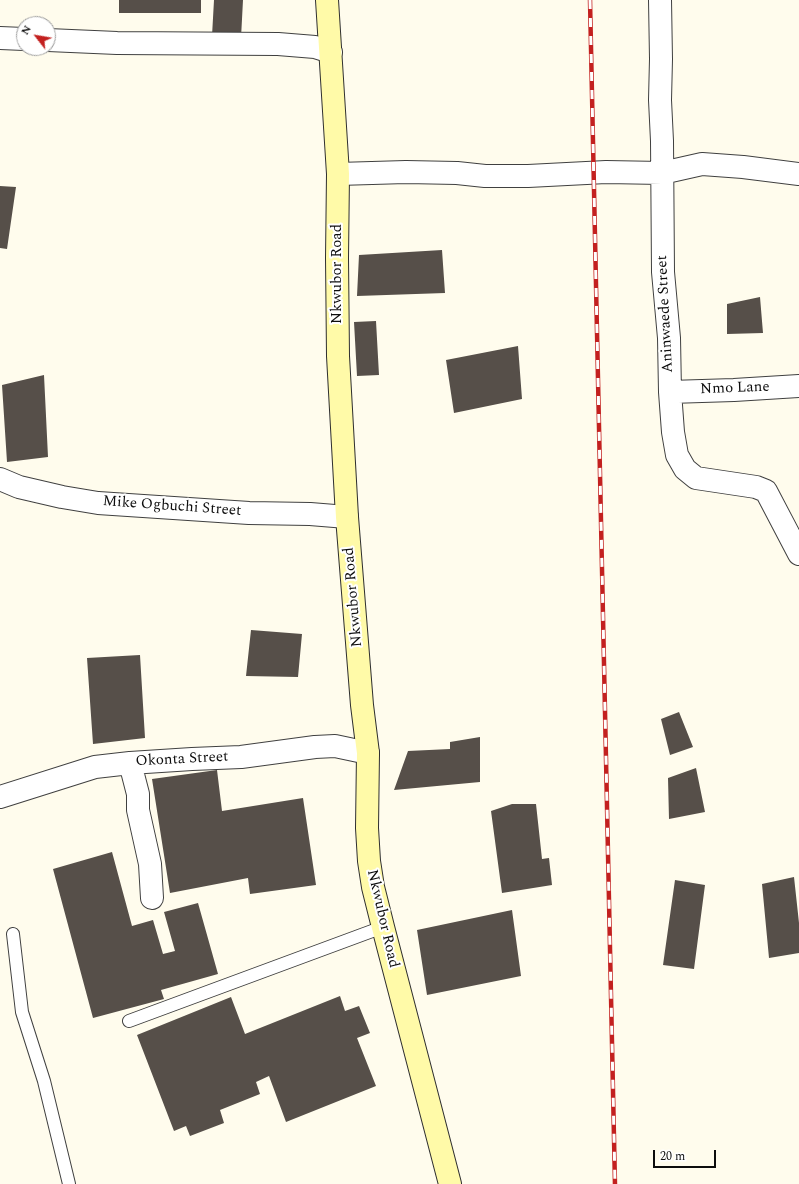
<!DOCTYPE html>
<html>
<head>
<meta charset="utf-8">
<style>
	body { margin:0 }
	#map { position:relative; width:799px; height:1184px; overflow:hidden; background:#fffced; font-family:Spectral,serif }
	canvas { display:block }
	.north { position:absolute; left:16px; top:16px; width:40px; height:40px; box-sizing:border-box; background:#fff; border:1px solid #9e9e9e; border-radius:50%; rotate:301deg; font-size:11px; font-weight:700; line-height:16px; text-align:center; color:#0d0d0d }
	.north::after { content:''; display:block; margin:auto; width:14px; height:18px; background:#c3201f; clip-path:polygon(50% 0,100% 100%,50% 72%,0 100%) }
	.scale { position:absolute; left:653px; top:1150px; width:63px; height:18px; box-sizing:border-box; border:2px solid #0d0d0d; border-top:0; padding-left:5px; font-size:12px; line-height:14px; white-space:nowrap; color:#0d0d0d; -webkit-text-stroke:3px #fff; paint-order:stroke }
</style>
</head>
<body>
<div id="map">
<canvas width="799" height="1184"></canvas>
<div class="north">N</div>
<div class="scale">20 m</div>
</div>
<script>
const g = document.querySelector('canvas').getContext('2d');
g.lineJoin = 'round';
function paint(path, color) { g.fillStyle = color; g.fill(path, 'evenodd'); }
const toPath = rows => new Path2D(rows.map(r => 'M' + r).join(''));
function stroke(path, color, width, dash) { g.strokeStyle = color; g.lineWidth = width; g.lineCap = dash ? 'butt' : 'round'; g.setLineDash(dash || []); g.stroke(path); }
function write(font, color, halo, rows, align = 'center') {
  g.font = font + ' Spectral,serif'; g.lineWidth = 4; g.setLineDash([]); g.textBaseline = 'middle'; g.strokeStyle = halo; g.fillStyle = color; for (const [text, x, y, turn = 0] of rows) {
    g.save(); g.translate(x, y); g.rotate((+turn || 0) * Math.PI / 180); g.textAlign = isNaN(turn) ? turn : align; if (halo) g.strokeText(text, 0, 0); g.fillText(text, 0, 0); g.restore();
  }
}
paint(toPath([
	[119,0,201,0,201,13,119,13],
	[214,0,243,0,241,38,212,36],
	[0,186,16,187,7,249,0,248],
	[442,250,445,293,357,296,359,255],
	[760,297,763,333,727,334,727,304],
	[376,321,379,375,357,376,354,322],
	[518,346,522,399,454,413,446,360],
	[44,375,48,457,7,462,2,385],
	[251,630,302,634,298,677,246,676],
	[140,655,145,738,93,744,87,658],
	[679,712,693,747,670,755,661,719],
	[480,737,480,782,394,790,408,751,450,749,450,742],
	[696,768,705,812,669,819,668,778],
	[217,770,222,811,303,798,316,885,250,894,248,878,170,893,152,779],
	[512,804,536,804,542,859,549,858,552,885,502,893,491,811],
	[112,852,132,926,153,920,163,954,175,951,164,912,198,903,218,974,161,990,164,999,93,1018,53,869],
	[794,877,799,923,799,953,769,958,762,884],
	[675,880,705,885,694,969,663,965],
	[512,910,521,976,427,995,417,930],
	[340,996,345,1011,359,1006,370,1033,357,1038,376,1086,286,1122,269,1076,256,1082,260,1094,220,1110,224,1123,190,1136,186,1126,174,1131,137,1035,231,997,245,1034]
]), '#564f49');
const lane = toPath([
	[13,934,22,1012,44,1081,69,1184],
	[129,1021,383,927]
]);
const street = toPath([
	[660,0,661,59,660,100,662,141,663,272,669,338,670,392,673,432,677,455,685,469,696,478,756,487,766,491,799,554],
	[0,38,24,39],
	[48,40,117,43,278,44,315,47,331,52],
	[338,174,406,172,457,173,485,176,528,176,606,172,662,173,702,164,743,167,799,174],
	[670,392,734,390,799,386],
	[0,479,19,487,62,497,98,503,249,513,310,514,347,517],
	[130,763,138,794,138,810,150,864,152,898],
	[0,797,95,767,130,763,192,759,241,757,315,747,335,746,368,753]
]);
const secondary = toPath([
	[327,0,338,174,337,258,338,356,347,517,362,705,368,753,367,828,369,861,373,887,383,927,450,1184]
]);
stroke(lane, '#404040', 14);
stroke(street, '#404040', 24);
stroke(secondary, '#2f2f2f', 24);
stroke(lane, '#fff', 12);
stroke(street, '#fff', 22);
stroke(secondary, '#fffaa8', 22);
const rail = toPath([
	[590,0,615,1184]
]);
stroke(rail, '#c3201f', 4.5);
stroke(rail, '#fff', 3, [9]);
write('15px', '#0d0d0d', '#fff', [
	["Nkwubor Road",338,274,-90],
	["Aninwaede Street",666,314,-93],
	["Nmo Lane",735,389,-2],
	["Mike Ogbuchi Street",172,507,4],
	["Nkwubor Road",354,597,-95],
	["Okonta Street",182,760,-3],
	["Nkwubor Road",382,919,77]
]);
</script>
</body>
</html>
